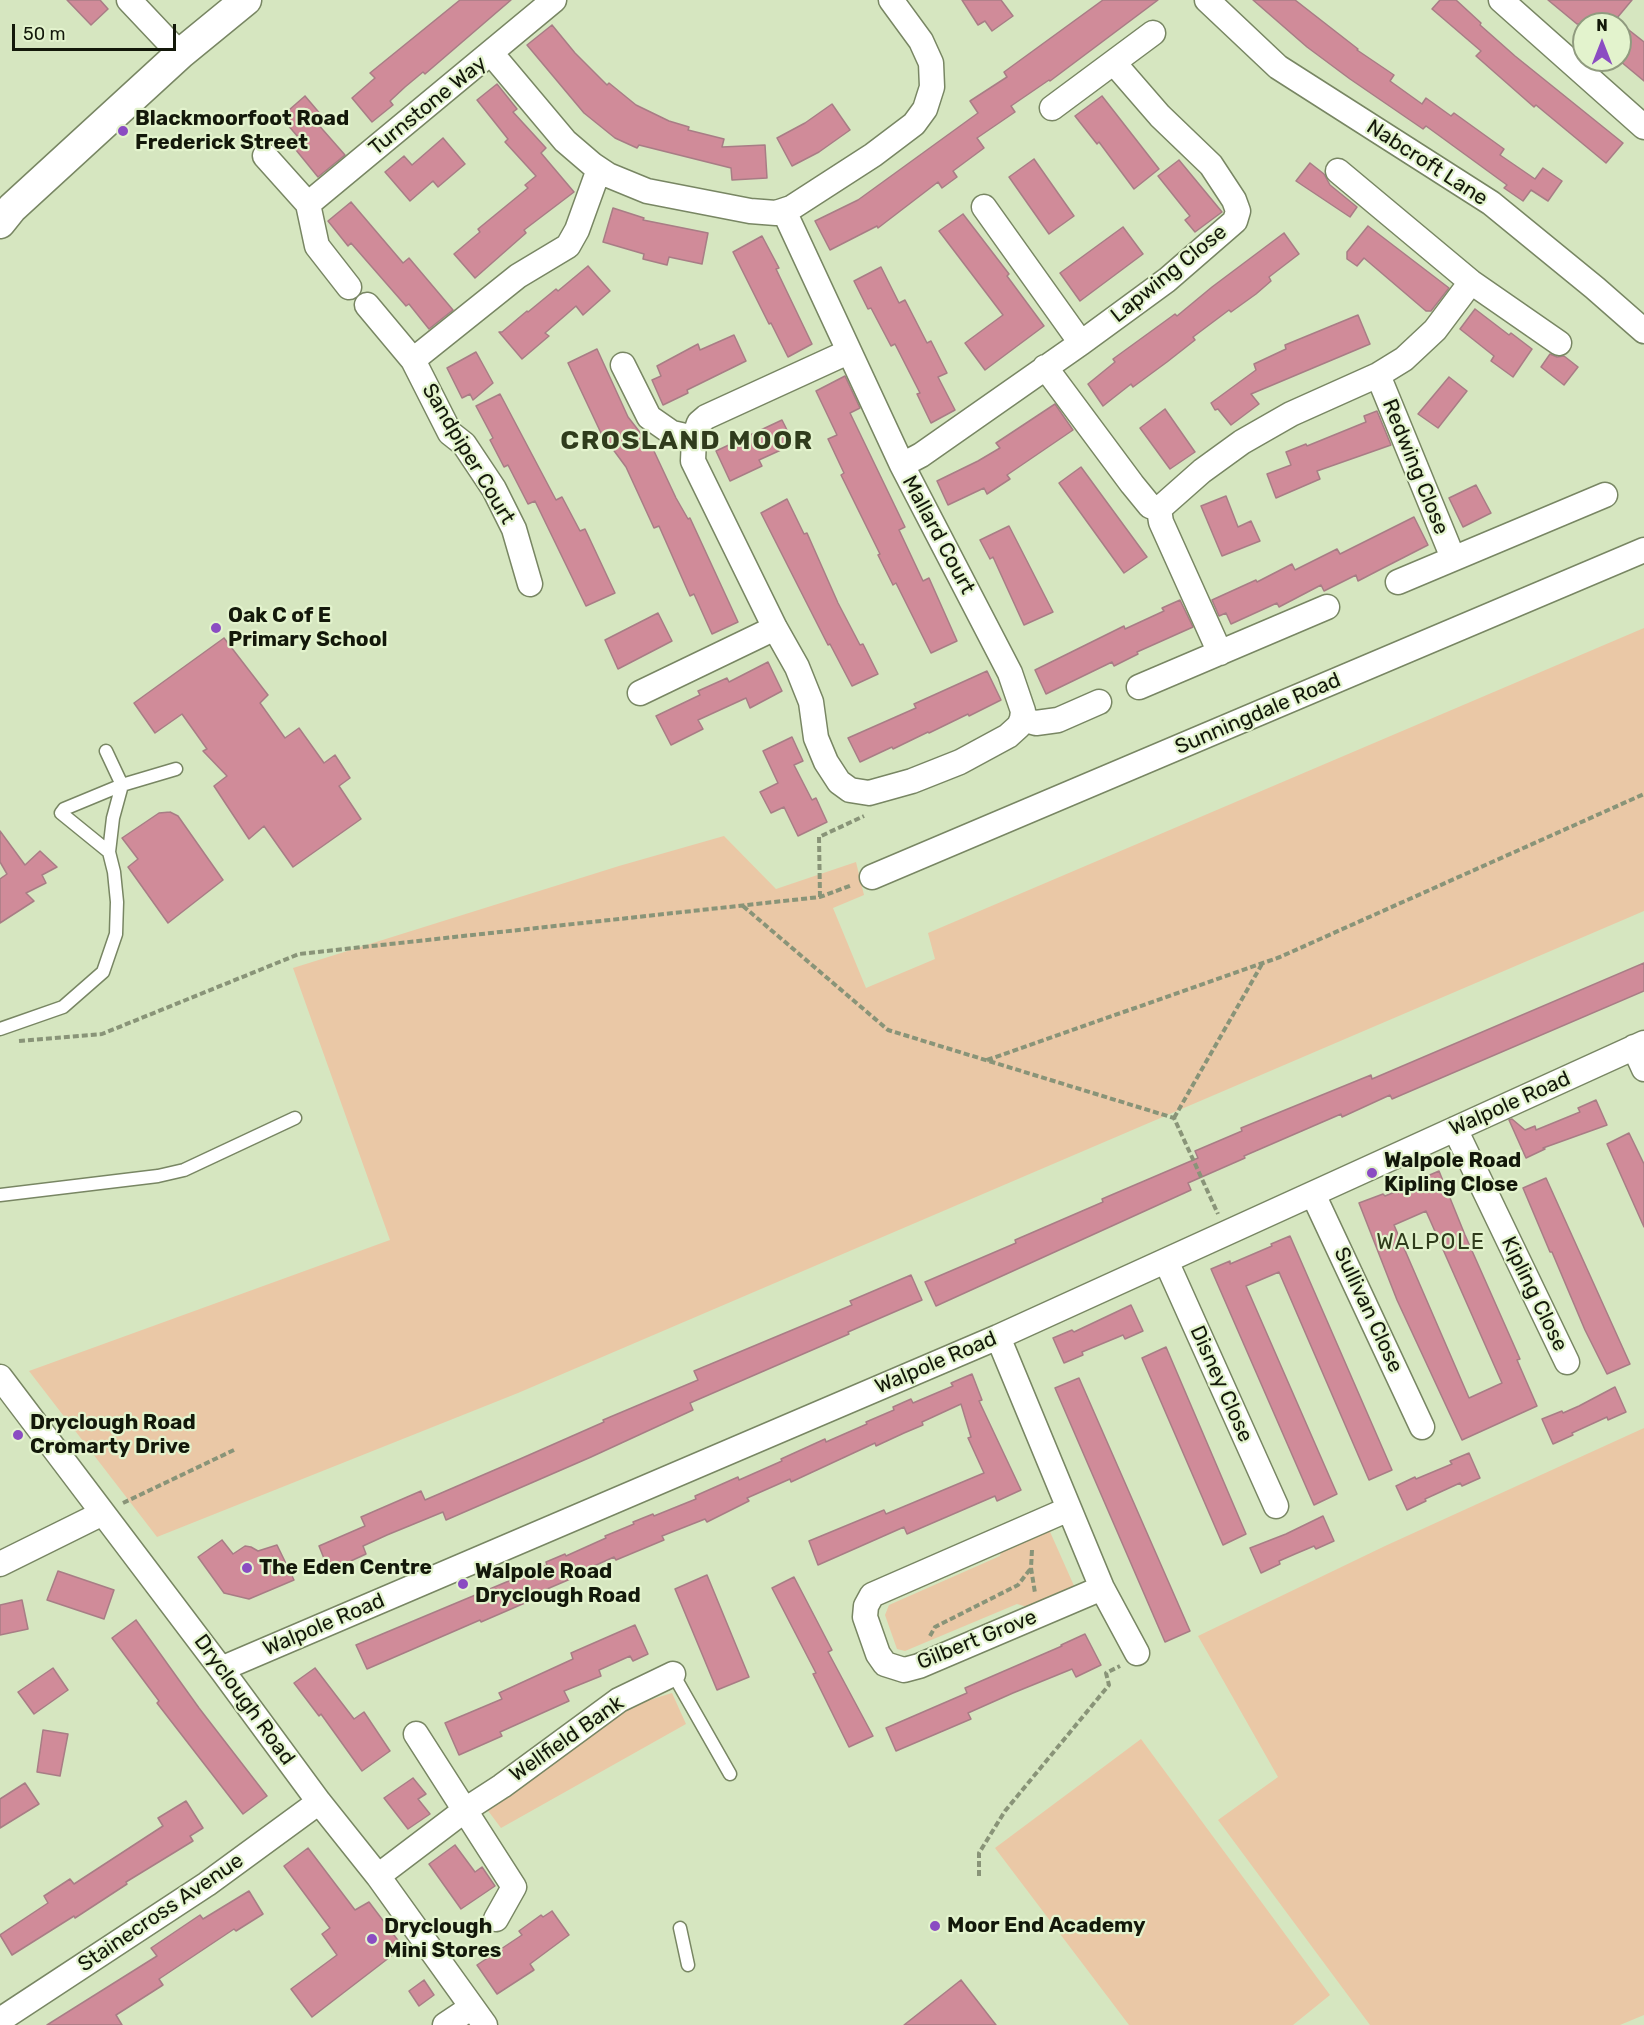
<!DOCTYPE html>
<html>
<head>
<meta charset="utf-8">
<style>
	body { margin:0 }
	#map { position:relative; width:1644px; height:2025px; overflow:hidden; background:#d6e6c0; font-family:Rubik,sans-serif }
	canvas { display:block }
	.north { position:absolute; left:1572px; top:12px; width:60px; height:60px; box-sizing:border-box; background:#e3f3cd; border:2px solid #909b7f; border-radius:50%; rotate:0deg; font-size:16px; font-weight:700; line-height:24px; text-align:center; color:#13180a }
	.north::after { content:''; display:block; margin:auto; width:21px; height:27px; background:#8b4cc2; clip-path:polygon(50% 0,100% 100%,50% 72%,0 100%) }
	.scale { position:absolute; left:12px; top:24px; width:164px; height:27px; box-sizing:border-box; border:3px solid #13180a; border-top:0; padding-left:8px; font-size:18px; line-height:21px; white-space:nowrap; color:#13180a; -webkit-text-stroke:4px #e3f3cd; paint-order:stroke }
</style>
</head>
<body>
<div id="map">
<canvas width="1644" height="2025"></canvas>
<div class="north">N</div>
<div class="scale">50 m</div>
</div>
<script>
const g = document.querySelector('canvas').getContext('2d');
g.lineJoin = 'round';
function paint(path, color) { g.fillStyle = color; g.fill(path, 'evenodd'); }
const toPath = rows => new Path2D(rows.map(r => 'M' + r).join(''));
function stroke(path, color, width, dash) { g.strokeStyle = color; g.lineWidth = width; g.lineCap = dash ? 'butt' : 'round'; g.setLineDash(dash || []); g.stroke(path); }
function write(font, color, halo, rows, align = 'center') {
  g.font = font + ' Rubik,sans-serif'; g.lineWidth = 4.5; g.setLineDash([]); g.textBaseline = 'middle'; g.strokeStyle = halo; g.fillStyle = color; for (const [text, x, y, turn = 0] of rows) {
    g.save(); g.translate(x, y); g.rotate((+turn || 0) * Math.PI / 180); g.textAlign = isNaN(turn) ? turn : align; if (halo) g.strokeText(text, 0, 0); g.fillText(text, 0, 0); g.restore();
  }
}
paint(toPath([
	[1644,628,1644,911,518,1393,157,1537,29,1371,390,1240,293,968,619,866,724,836,776,889,856,862,864,895,833,908,866,988,935,959,928,933],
	[1644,1428,1644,2015,1620,2025,1370,2025,1218,1820,1278,1777,1198,1636,1385,1546],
	[1047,1525,1075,1588,1031,1608,1017,1604,905,1651,897,1649,885,1615,889,1605,1000,1556,1003,1543],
	[672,1693,686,1724,501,1828,486,1808,627,1707],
	[1141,1739,1330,1995,1293,2025,1129,2025,995,1848]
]), '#eac8a6');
const building = toPath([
	[67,0,100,0,108,9,91,25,67,0],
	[460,0,511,0,425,74,423,72,405,87,390,101,393,105,372,122,352,98,375,78,370,73,460,0],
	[962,0,1001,0,1013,16,992,31,985,21,978,25,962,0],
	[1103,0,1158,0,1050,81,1049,80,1011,106,1015,112,977,138,984,148,953,171,957,177,942,188,938,182,878,228,877,226,830,250,815,221,858,200,978,113,970,101,1007,77,1004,72,1103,0],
	[1253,0,1295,0,1358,49,1357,50,1394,75,1390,81,1422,104,1426,98,1451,116,1454,113,1504,149,1500,155,1535,179,1543,168,1562,181,1548,201,1531,190,1523,201,1504,188,1507,185,1426,126,1423,129,1350,79,1307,47,1253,0],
	[1440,0,1456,0,1481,23,1480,25,1515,56,1623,143,1606,163,1536,105,1534,107,1476,56,1481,51,1432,9,1440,0],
	[1548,0,1632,0,1612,24,1577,24,1548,0],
	[1620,23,1644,42,1644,81,1620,61,1620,23],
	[552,25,575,53,607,85,609,83,636,105,669,121,689,127,688,130,724,139,722,147,765,145,767,178,732,180,731,168,639,145,637,148,615,138,584,113,527,45,552,25],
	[497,84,517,109,513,112,546,148,541,153,574,192,524,230,526,233,475,278,454,254,480,232,478,229,528,188,525,185,536,176,505,142,508,139,477,100,497,84],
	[305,96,322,116,316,122,345,155,318,177,296,150,304,144,281,117,305,96],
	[1102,96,1159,169,1134,189,1099,142,1097,144,1075,116,1102,96],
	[832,104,850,130,819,152,792,166,777,138,805,123,832,104],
	[443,138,465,164,438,187,433,181,410,201,385,172,404,156,412,165,443,138],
	[1034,159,1074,216,1049,234,1009,177,1034,159],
	[1179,160,1222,212,1195,232,1185,220,1190,216,1158,176,1179,160],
	[1310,163,1324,174,1330,185,1357,207,1350,217,1296,181,1310,163],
	[351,202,403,263,409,258,453,310,429,329,409,304,406,306,351,243,348,246,328,221,351,202],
	[613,208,644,218,643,220,708,233,702,264,669,257,667,265,643,259,644,254,603,242,613,208],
	[963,214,1009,274,1007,276,1044,326,985,370,965,343,1003,315,939,231,963,214],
	[1368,226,1449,288,1431,311,1426,311,1364,258,1357,266,1347,259,1347,252,1368,226],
	[1123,227,1143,254,1080,301,1060,273,1123,227],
	[1284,233,1299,254,1269,277,1271,281,1256,294,1231,312,1229,310,1193,337,1195,340,1167,362,1133,387,1131,384,1103,406,1088,384,1115,362,1113,359,1175,314,1177,316,1212,287,1284,233],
	[762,236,779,268,776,269,812,344,788,357,771,323,769,324,733,252,762,236],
	[588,266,610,291,583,315,576,306,545,333,549,336,522,359,499,332,502,332,527,311,528,312,556,289,558,291,588,266],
	[881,267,899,303,905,300,927,343,931,341,947,373,938,377,955,410,931,423,917,394,920,393,895,344,891,346,871,308,868,309,854,281,881,267],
	[1475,309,1509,335,1511,333,1532,349,1513,377,1491,361,1494,356,1460,329,1475,309],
	[1358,315,1370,344,1251,394,1259,404,1231,425,1218,409,1215,410,1211,403,1256,370,1254,364,1286,349,1285,345,1358,315],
	[734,335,746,361,687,390,688,393,663,405,652,380,661,376,657,366,698,344,700,350,734,335],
	[597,349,628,417,653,449,676,498,688,519,690,518,738,622,712,634,694,594,690,596,659,526,654,528,626,467,601,433,568,363,597,349],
	[476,352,493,383,473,400,470,394,462,398,447,368,476,352],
	[1550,354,1557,357,1564,356,1578,367,1564,385,1541,367,1550,354],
	[845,376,860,408,850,413,905,527,899,530,923,581,929,578,957,641,931,653,896,583,893,585,878,555,880,554,841,475,844,473,828,439,837,435,816,391,845,376],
	[1449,377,1467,391,1438,428,1418,414,1449,377],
	[500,394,556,500,562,497,580,531,585,529,615,593,586,606,535,501,528,504,508,465,504,467,490,440,493,438,476,406,500,394],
	[1055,404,1073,430,1007,475,1010,479,987,494,984,488,948,505,937,481,978,461,1000,448,996,443,1055,404],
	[1165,409,1195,452,1170,469,1140,428,1165,409],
	[1377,411,1391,445,1317,471,1320,479,1276,498,1267,474,1291,465,1286,452,1306,444,1307,446,1366,422,1364,416,1377,411],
	[782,420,794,444,759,460,762,466,730,481,716,451,782,420],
	[1081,467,1147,557,1124,573,1059,483,1081,467],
	[1476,485,1491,513,1463,527,1449,498,1476,485],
	[1226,496,1238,527,1251,521,1260,541,1222,556,1201,506,1226,496],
	[787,499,804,534,807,533,838,603,860,645,863,644,878,674,852,686,830,644,828,645,761,513,787,499],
	[1414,517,1428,545,1385,567,1358,581,1356,575,1324,591,1321,585,1279,607,1277,603,1231,624,1226,613,1219,616,1212,600,1256,580,1257,582,1292,564,1295,570,1337,549,1340,554,1414,517],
	[1009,526,1053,612,1024,625,993,557,990,559,980,540,1009,526],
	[1180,600,1193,627,1137,652,1138,654,1114,666,1112,662,1046,694,1035,670,1124,626,1125,629,1164,611,1162,608,1180,600],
	[658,613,672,641,618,669,605,640,658,613],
	[224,638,268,695,260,703,285,738,299,728,324,763,335,755,350,778,339,786,361,819,293,867,264,826,249,839,214,786,227,776,203,751,207,749,182,714,155,733,134,703,224,638],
	[768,662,782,691,750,708,746,698,698,720,703,729,671,745,656,716,700,695,698,691,727,678,729,682,768,662],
	[987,671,1001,700,969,716,968,714,929,733,928,732,893,749,892,747,860,762,848,738,916,708,914,704,987,671],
	[792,737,803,761,794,765,812,800,816,798,827,822,798,836,784,807,771,813,760,792,778,783,763,751,792,737],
	[170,812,178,816,223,880,168,923,128,867,138,859,122,838,159,813,170,812],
	[0,831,25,865,40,851,57,867,42,875,46,883,26,893,34,901,0,923,0,879,7,874,0,862,0,831],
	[1644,963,1644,991,1392,1099,1390,1095,1342,1117,1341,1114,1244,1156,1245,1158,1188,1183,1191,1190,936,1306,925,1282,1016,1243,1015,1240,1103,1202,1102,1199,1198,1158,1195,1151,1242,1131,1241,1128,1371,1075,1372,1079,1644,963],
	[1596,1100,1607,1125,1543,1148,1545,1149,1526,1158,1509,1120,1512,1119,1525,1130,1535,1126,1536,1130,1580,1112,1578,1108,1596,1100],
	[1629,1133,1644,1164,1644,1227,1607,1144,1629,1133],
	[1439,1171,1465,1235,1520,1359,1517,1360,1537,1406,1462,1440,1397,1300,1359,1203,1383,1194,1385,1196,1420,1182,1418,1180,1439,1171],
	[1426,1211,1502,1383,1469,1398,1394,1225,1426,1211],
	[1546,1178,1630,1364,1607,1374,1585,1330,1552,1252,1550,1252,1523,1188,1546,1178],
	[1290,1236,1392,1470,1369,1480,1279,1272,1246,1286,1337,1494,1314,1505,1211,1269,1230,1261,1230,1264,1272,1246,1271,1244,1290,1236],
	[911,1275,922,1300,848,1332,849,1334,690,1403,693,1410,591,1457,446,1520,443,1512,387,1535,363,1546,366,1554,329,1571,319,1546,365,1526,361,1517,421,1491,425,1500,520,1459,604,1422,603,1420,698,1380,694,1371,852,1305,850,1301,911,1275],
	[1131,1305,1143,1331,1125,1339,1123,1335,1082,1352,1083,1355,1064,1363,1053,1338,1072,1330,1074,1332,1131,1305],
	[1166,1347,1246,1534,1223,1545,1142,1358,1166,1347],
	[972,1374,982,1400,979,1401,1021,1490,997,1501,995,1496,907,1534,904,1527,818,1565,809,1541,884,1510,886,1514,984,1473,968,1438,971,1437,961,1404,922,1422,923,1425,904,1433,876,1446,875,1443,791,1482,790,1479,747,1498,749,1501,707,1522,705,1519,662,1536,664,1540,616,1560,614,1557,574,1575,575,1577,540,1592,541,1596,481,1622,480,1620,367,1669,356,1645,547,1565,546,1562,565,1554,566,1556,606,1538,605,1536,634,1524,633,1522,653,1514,654,1516,696,1499,695,1496,738,1477,739,1480,782,1461,781,1459,825,1439,826,1442,867,1424,866,1422,894,1410,893,1407,911,1399,913,1403,953,1386,951,1383,972,1374],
	[1079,1378,1190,1631,1165,1642,1055,1388,1079,1378],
	[1615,1387,1626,1412,1608,1420,1607,1417,1572,1433,1573,1435,1553,1444,1542,1419,1562,1411,1563,1413,1579,1406,1615,1387],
	[1469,1453,1480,1478,1462,1486,1460,1483,1425,1499,1426,1501,1407,1510,1396,1486,1415,1477,1416,1479,1452,1464,1450,1461,1469,1453],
	[1323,1516,1334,1541,1316,1549,1314,1546,1295,1554,1279,1561,1280,1564,1261,1573,1250,1548,1286,1534,1323,1516],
	[222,1540,233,1554,245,1546,251,1547,258,1551,277,1545,294,1580,249,1599,224,1593,198,1557,222,1540],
	[58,1571,114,1590,104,1619,47,1600,58,1571],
	[707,1575,749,1677,717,1690,675,1589,707,1575],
	[794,1577,832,1650,828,1652,873,1736,849,1747,813,1674,816,1673,772,1588,794,1577],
	[22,1600,28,1629,0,1635,0,1605,22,1600],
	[136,1620,199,1708,267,1796,243,1814,157,1703,159,1701,112,1638,136,1620],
	[635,1625,648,1654,633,1661,630,1656,599,1670,601,1676,564,1691,569,1701,500,1732,502,1736,459,1755,445,1723,502,1699,499,1693,573,1659,571,1653,635,1625],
	[1085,1634,1101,1665,1076,1677,1072,1669,1013,1693,968,1713,971,1719,896,1751,886,1728,967,1693,965,1688,1062,1646,1061,1645,1085,1634],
	[53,1668,68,1690,34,1714,18,1692,53,1668],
	[315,1668,354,1719,364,1712,390,1751,362,1771,321,1714,319,1716,294,1683,315,1668],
	[43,1730,68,1734,60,1776,37,1772,43,1730],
	[413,1778,426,1794,418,1799,430,1814,408,1829,384,1798,413,1778],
	[25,1783,39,1804,0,1828,0,1799,25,1783],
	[186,1801,203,1828,190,1836,193,1841,126,1882,127,1884,75,1918,74,1916,12,1955,0,1935,48,1903,44,1896,70,1879,74,1884,163,1826,158,1818,186,1801],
	[455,1845,475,1872,482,1867,495,1886,461,1909,429,1864,455,1845],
	[308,1848,355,1910,369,1902,403,1947,312,2017,291,1989,337,1955,322,1934,330,1928,284,1866,308,1848],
	[249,1891,263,1914,236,1931,234,1929,159,1979,163,1985,116,2015,122,2025,47,2025,157,1956,151,1948,200,1915,203,1919,249,1891],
	[552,1911,569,1935,530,1964,534,1970,497,1994,477,1965,522,1935,519,1931,541,1915,543,1917,552,1911],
	[424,1980,434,1995,419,2006,409,1991,424,1980],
	[961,1980,996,2025,904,2025,961,1980]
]);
paint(building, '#d08b99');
stroke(building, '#a87d85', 1.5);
const service = toPath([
	[106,751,122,785,176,769],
	[0,1029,63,1007,103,972,116,934,117,902,114,872,109,852,113,818,122,785,64,809,61,813,109,852],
	[0,1195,158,1176,184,1170,295,1118],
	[673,1674,730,1774],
	[680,1928,688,1965]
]);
const minor = toPath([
	[129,0,180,54],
	[1207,0,1278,67,1491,203,1595,288,1644,331],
	[1501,0,1644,127],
	[491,53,565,141,593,165,608,175,647,191,750,211,776,213,791,208,873,155,914,124,925,109,932,87,931,63,921,41,891,0],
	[1052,108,1153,33],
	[265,156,308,204,317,246,349,287],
	[1338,171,1471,282,1559,343],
	[308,204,554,0],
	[984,207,1081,343],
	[784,211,902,465,1010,673,1023,711,1022,719,1019,726,1008,736,960,762,912,781,869,793,850,790,839,782,826,762,816,738,811,702,797,667,775,628,693,461,694,438,699,423,706,417,848,352],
	[367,305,413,360,450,433,464,444,494,489,514,529,530,584],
	[413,360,518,276,568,246,577,230,599,169],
	[623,365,649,417,672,433,694,438],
	[1045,367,1132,484,1150,506,1159,509,1202,471,1242,442,1291,414,1378,375,1404,359,1435,330,1471,282],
	[1378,375,1453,558],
	[902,465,921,455,1081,343,1167,280,1235,221,1238,211,1234,200,1211,165,1160,116,1114,63],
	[1159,509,1161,522,1220,653],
	[1398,582,1605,495],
	[1139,687,1327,607],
	[640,693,775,628],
	[1022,719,1036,723,1058,720,1099,702],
	[872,877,1644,550],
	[1634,1047,1644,1069],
	[1455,1129,1567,1362],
	[1313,1194,1422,1427],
	[1166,1261,1276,1506],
	[998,1337,1102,1588,1137,1653],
	[0,1377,221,1669,319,1802,378,1876,485,2025],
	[1069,1509,872,1595,866,1606,865,1617,878,1654,885,1664,904,1670,919,1666,1102,1588],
	[0,1564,103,1513],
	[221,1669,998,1337,1644,1043],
	[416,1734,514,1887,496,1919],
	[378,1876,465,1810,502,1786,619,1700,673,1674],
	[0,2020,207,1884,319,1802],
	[445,2025,472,2007]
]);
const tertiary = toPath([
	[0,223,12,208,180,54,246,0]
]);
stroke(service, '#788663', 15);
stroke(minor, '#788663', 27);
stroke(tertiary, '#788663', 33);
stroke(toPath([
	[820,897,819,837,864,816],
	[743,906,888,1030,1174,1118,1218,1214],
	[19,1041,102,1034,299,954,820,897,852,885],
	[987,1060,1280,957,1644,794],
	[1174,1118,1262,964],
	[123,1503,236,1449],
	[1032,1550,1031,1568,1035,1593],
	[930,1636,935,1627,1018,1585,1031,1568],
	[979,1876,979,1853,1005,1811,1109,1685,1106,1673,1120,1666]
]), '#899478', 4, [6, 3]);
stroke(service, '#fff', 12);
stroke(minor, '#fff', 24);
stroke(tertiary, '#fff', 30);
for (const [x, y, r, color] of [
	[123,131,6,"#8b4cc2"],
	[216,628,6,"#8b4cc2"],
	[1372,1173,6,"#8b4cc2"],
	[18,1435,6,"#8b4cc2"],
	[247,1568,6,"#8b4cc2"],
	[463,1584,6,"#8b4cc2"],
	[935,1926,6,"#8b4cc2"],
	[372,1939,6,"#8b4cc2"]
]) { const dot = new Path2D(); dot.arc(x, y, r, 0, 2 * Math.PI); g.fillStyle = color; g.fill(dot); stroke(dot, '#e3f3cd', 2); }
write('21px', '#13180a', '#e3f3cd', [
	["Turnstone Way",428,106,-39],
	["Nabcroft Lane",1427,163,33],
	["Lapwing Close",1169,274,-39],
	["Sandpiper Court",468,454,59],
	["Redwing Close",1415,467,68],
	["Mallard Court",938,535,62],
	["Sunningdale Road",1258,714,-23],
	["Walpole Road",1510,1104,-24],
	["Kipling Close",1534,1294,64],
	["Sullivan Close",1368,1310,65],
	["Walpole Road",936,1363,-23],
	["Disney Close",1221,1384,66],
	["Walpole Road",324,1625,-23],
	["Gilbert Grove",977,1640,-22],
	["Dryclough Road",244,1700,54],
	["Wellfield Bank",567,1739,-35],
	["Stainecross Avenue",161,1913,-34]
]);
write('bold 21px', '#13180a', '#e3f3cd', [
	["Blackmoorfoot Road",135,119],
	["Frederick Street",135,143],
	["Oak C of E",228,616],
	["Primary School",228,640],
	["Walpole Road",1384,1161],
	["Kipling Close",1384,1185],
	["Dryclough Road",30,1423],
	["Cromarty Drive",30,1447],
	["The Eden Centre",259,1568],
	["Walpole Road",475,1572],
	["Dryclough Road",475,1596],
	["Moor End Academy",947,1926],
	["Dryclough",384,1927],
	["Mini Stores",384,1951]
], 'left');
g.letterSpacing = '1.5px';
write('22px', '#303c1c', '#e3f3cd', [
	["WALPOLE",1431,1243]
]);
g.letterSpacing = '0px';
g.letterSpacing = '1.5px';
write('bold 27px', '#303c1c', '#e3f3cd', [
	["CROSLAND MOOR",687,441]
]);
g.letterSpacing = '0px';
</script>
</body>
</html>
